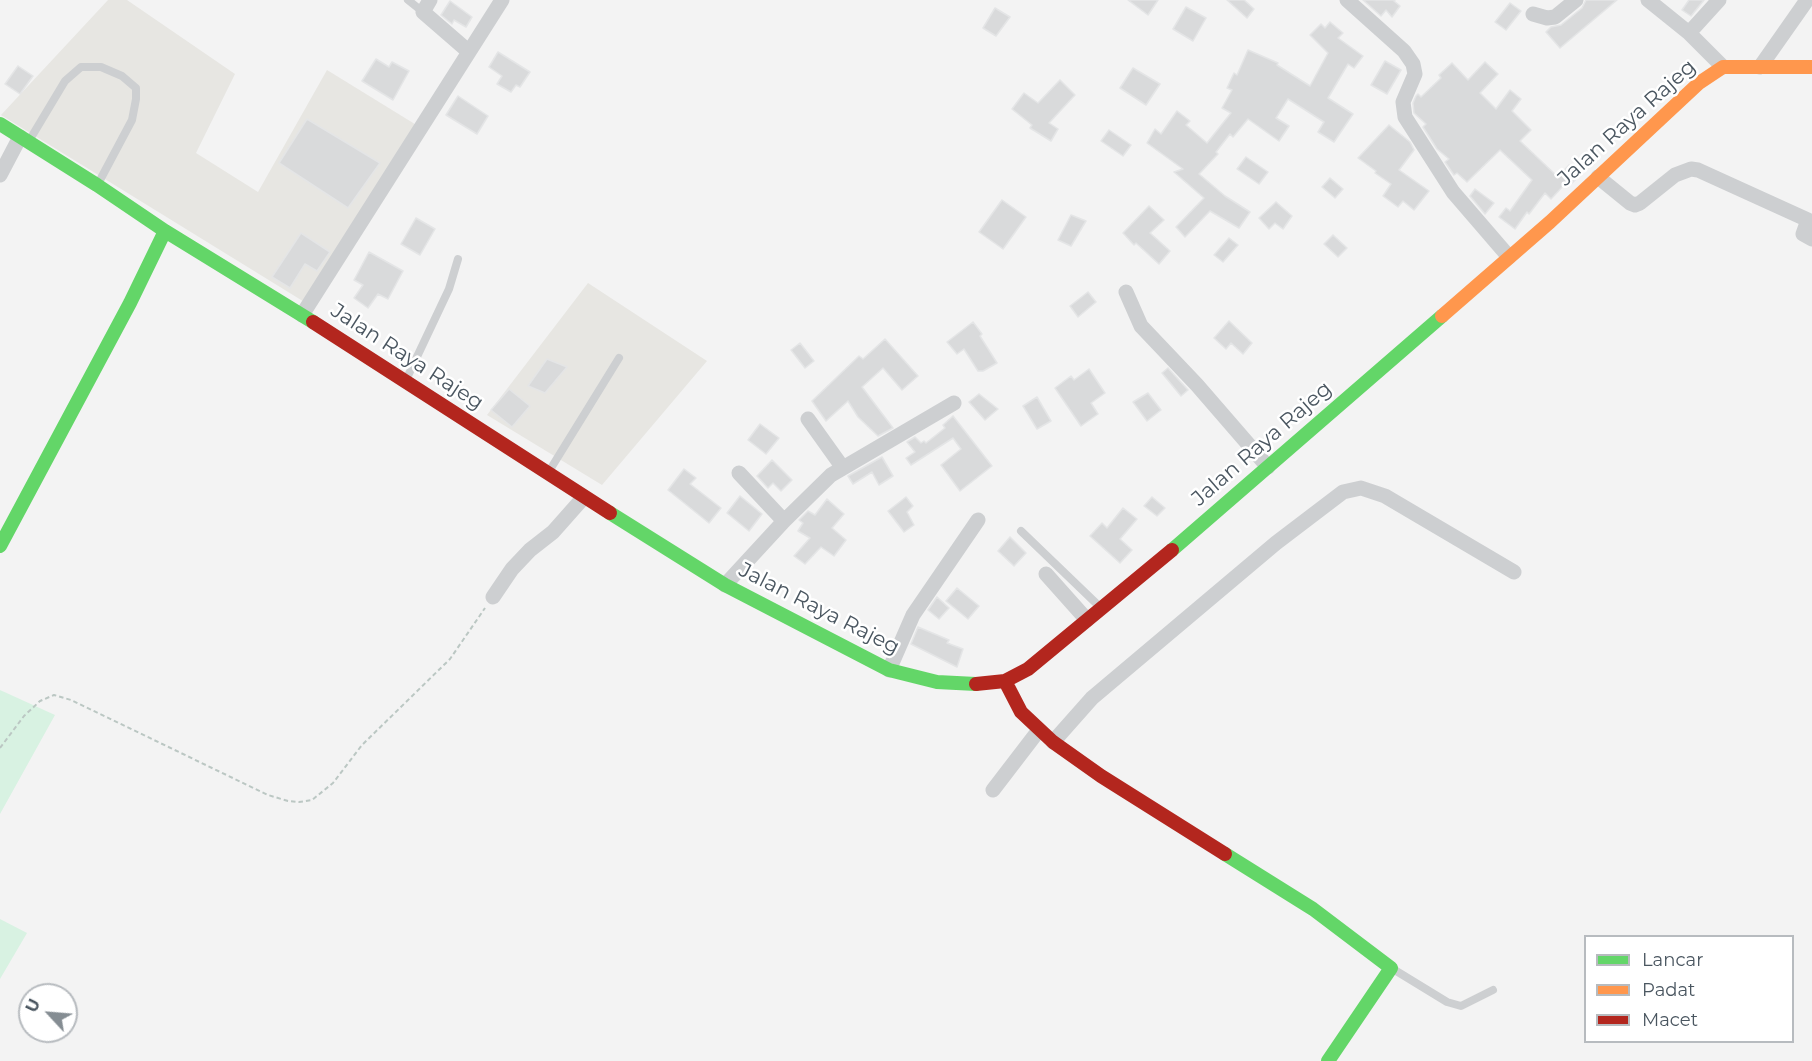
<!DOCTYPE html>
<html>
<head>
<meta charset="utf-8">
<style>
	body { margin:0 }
	#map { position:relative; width:1812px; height:1061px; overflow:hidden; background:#f3f3f3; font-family:Montserrat,sans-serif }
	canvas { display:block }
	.legend { position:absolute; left:1584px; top:935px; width:210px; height:108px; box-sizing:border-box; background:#fff; border:2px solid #b7bbbf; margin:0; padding:8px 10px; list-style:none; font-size:18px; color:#4a5660 }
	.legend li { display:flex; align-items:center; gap:12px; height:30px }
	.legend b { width:30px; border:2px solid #b7bbbf }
	.north { position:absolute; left:18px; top:983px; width:60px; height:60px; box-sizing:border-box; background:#fff; border:2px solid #b7bbbf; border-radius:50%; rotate:296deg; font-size:16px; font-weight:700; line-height:24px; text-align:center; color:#4a5660 }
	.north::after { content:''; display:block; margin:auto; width:21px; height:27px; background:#858d93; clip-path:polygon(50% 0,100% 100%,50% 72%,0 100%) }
</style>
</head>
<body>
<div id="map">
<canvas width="1812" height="1061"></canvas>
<ul class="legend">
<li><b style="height:8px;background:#63d668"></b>Lancar</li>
<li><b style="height:8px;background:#ff974d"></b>Padat</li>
<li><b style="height:8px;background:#b3261e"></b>Macet</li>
</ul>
<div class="north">U</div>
</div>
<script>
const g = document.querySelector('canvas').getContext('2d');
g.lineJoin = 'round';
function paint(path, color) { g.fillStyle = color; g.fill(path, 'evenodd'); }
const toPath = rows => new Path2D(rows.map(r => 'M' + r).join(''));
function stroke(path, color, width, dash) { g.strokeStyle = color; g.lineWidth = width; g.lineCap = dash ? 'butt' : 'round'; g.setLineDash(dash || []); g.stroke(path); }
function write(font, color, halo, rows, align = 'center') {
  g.font = font + ' Montserrat,sans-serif'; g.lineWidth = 5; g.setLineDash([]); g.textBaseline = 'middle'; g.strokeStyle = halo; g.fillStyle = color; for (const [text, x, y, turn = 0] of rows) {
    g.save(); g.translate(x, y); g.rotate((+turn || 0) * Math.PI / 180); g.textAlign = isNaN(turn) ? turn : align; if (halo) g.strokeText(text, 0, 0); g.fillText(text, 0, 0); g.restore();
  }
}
paint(toPath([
	[108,0,127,0,235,74,196,153,258,192,327,70,418,126,306,303,1,115],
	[588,283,707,361,602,485,487,415]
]), '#e7e6e2');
paint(toPath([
	[0,690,55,715,0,814],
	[0,919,27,933,0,979]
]), '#d8f2e2');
const building = toPath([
	[1128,0,1158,0,1148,15,1128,0],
	[1227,0,1244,0,1254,9,1247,18,1227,0],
	[1363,0,1395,0,1394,1,1400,6,1392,17,1386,10,1381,16,1363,0],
	[1586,0,1617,0,1560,48,1546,32,1551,27,1561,25,1582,8,1586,0],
	[1689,0,1704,0,1691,16,1682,10,1689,0],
	[450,1,472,17,466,27,454,20,452,24,441,15,450,1],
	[1510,3,1521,11,1506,30,1495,22,1510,3],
	[1186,7,1206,18,1193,41,1173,29,1186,7],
	[995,8,1010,17,996,36,983,28,995,8],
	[1330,22,1343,33,1338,38,1363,56,1354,68,1348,64,1328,98,1353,114,1334,142,1318,132,1324,122,1288,99,1276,118,1289,126,1279,141,1248,119,1233,137,1230,134,1216,152,1218,154,1199,174,1225,196,1250,212,1239,228,1210,211,1185,237,1176,227,1204,198,1174,172,1183,169,1147,143,1155,129,1161,134,1177,111,1190,121,1186,125,1207,143,1231,113,1222,108,1232,90,1227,88,1234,73,1237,75,1248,50,1278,63,1277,65,1310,86,1328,53,1310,35,1321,24,1325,28,1330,22],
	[498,52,530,72,520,87,516,85,511,92,497,84,502,76,489,67,498,52],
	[376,59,389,67,392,62,409,71,393,100,362,81,376,59],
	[1385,61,1401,70,1387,94,1371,85,1385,61],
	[1485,62,1498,74,1480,93,1496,109,1510,90,1521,99,1512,111,1531,130,1520,141,1558,177,1569,165,1580,175,1568,187,1565,184,1551,199,1545,193,1529,214,1527,212,1515,229,1499,217,1506,208,1510,211,1532,180,1500,150,1467,182,1457,173,1454,175,1445,162,1449,159,1437,149,1423,127,1426,124,1414,113,1413,103,1416,96,1418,94,1421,97,1441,78,1439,75,1452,63,1468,80,1485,62],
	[18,66,33,76,20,94,5,84,18,66],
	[1133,68,1160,84,1146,105,1120,88,1133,68],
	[1060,80,1075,95,1049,123,1058,129,1051,141,1030,128,1032,125,1012,109,1024,93,1038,103,1060,80],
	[458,96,488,116,477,134,446,115,458,96],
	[307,119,380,163,348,208,279,163,307,119],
	[1389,125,1410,142,1414,150,1399,170,1429,191,1414,210,1403,201,1398,207,1383,196,1391,184,1375,173,1376,171,1358,158,1389,125],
	[1109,130,1131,145,1123,156,1101,141,1109,130],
	[1246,157,1268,172,1259,184,1237,169,1246,157],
	[1330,178,1343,189,1335,198,1322,187,1330,178],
	[1475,189,1494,203,1485,214,1470,196,1475,189],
	[1002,200,1026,217,1003,249,979,232,1002,200],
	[1276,202,1292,216,1283,229,1275,223,1269,229,1259,218,1276,202],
	[1149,206,1164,220,1150,233,1170,251,1159,264,1136,243,1134,245,1123,233,1149,206],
	[1071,215,1086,221,1071,246,1058,240,1071,215],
	[416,218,435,229,420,255,401,244,416,218],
	[301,233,330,252,317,271,305,264,290,288,272,277,301,233],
	[1333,235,1347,248,1338,257,1324,244,1333,235],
	[1229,238,1238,245,1223,262,1214,255,1229,238],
	[369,252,403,271,388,299,378,294,368,308,354,298,363,285,354,280,369,252],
	[1088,292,1096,302,1078,317,1070,306,1088,292],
	[1229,321,1252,343,1243,354,1231,343,1226,349,1214,338,1229,321],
	[973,322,982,334,980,336,997,363,983,371,978,371,964,349,957,354,947,342,973,322],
	[885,339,918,376,902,390,883,368,862,387,893,428,878,436,858,417,848,401,826,421,812,401,859,356,863,359,885,339],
	[800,343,814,361,805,368,791,350,800,343],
	[547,359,567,367,545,393,528,386,547,359],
	[1168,368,1188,390,1181,396,1162,373,1168,368],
	[1089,369,1105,393,1091,403,1098,414,1081,426,1055,388,1071,376,1074,380,1089,369],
	[509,389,530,406,512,427,491,410,509,389],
	[1148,393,1161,410,1147,421,1133,402,1148,393],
	[979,394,998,409,985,420,969,402,979,394],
	[1037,397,1051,421,1037,429,1023,406,1037,397],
	[953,416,992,466,960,491,941,465,961,449,953,438,911,465,906,458,915,452,907,442,915,437,921,443,924,441,926,443,945,428,943,425,953,416],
	[760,424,779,438,766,454,748,440,760,424],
	[882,457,893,476,879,485,872,472,853,484,848,476,882,457],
	[772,460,792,480,781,491,773,483,768,488,757,476,772,460],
	[684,469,696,478,690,484,721,508,709,523,668,490,684,469],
	[740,496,762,514,749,531,727,513,740,496],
	[906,497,913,506,907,512,914,525,904,532,888,511,906,497],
	[1152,497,1165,508,1157,516,1144,506,1152,497],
	[827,499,844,514,832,528,846,540,834,556,821,547,805,564,794,556,810,538,798,531,803,523,799,520,808,511,815,515,827,499],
	[1123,508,1137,519,1120,539,1132,550,1120,563,1090,536,1102,523,1107,528,1123,508],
	[1010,537,1026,553,1014,566,998,551,1010,537],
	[957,588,979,606,968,619,946,601,957,588],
	[937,597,949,608,939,619,928,610,937,597],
	[918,627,949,640,947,643,963,649,957,667,911,644,918,627]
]);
paint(building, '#d9dadb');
stroke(building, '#e4e5e6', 1.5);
stroke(toPath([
	[0,748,24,716,40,701,54,695,71,700,268,795,288,801,299,802,312,800,333,783,362,745,450,659,485,608]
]), '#bbc7c3', 2, [4.5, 3]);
stroke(toPath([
	[408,0,423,12],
	[29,141,65,81,81,67,101,67,122,76,136,88,136,99,132,120,99,182],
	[406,380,449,289,458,259],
	[548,473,619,358],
	[1021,531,1100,607],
	[1393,969,1447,1002,1461,1006,1493,990]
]), '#cdcfd1', 8);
stroke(toPath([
	[430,0,423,12,468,51],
	[1347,0,1404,51,1413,64,1415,74,1403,102,1405,117,1453,192,1509,257],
	[1648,0,1689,33,1723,67],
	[1533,14,1547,18,1555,17,1576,0],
	[1689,33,1719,0],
	[1760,67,1807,0],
	[0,175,20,137],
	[1598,177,1630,203,1635,205,1640,203,1675,175,1691,169,1698,170,1808,220,1803,234,1812,239],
	[1126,292,1141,326,1197,385,1268,467],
	[302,315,502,0],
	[808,419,843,468],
	[739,473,784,521],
	[1046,574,1087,620],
	[725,585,784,521,831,475,954,403],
	[493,597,512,569,530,550,553,532,584,497],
	[889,670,913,615,978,520],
	[1053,742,1092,698,1276,543,1343,492,1361,488,1385,496,1514,572],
	[993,790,1039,730]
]), '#cdcfd1', 15);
stroke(toPath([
	[0,124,97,185,165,231,313,322],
	[610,513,725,585,889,670,937,682,976,684],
	[0,546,130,303,165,231],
	[1172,550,1442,316],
	[1225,854,1313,909,1391,968,1328,1061]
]), '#63d668', 14);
stroke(toPath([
	[1442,316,1550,222,1699,83,1723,67,1812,67]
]), '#ff974d', 14);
stroke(toPath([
	[313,322,610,513],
	[1005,681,1021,712,1053,742,1101,776,1225,854],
	[976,684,1005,681,1028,669,1172,550]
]), '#b3261e', 14);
write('21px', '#4a5660', '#fff', [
	["Jalan Raya Rajeg",1627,123,-42],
	["Jalan Raya Rajeg",407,357,33],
	["Jalan Raya Rajeg",1262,444,-41],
	["Jalan Raya Rajeg",819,609,27]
]);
</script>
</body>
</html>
